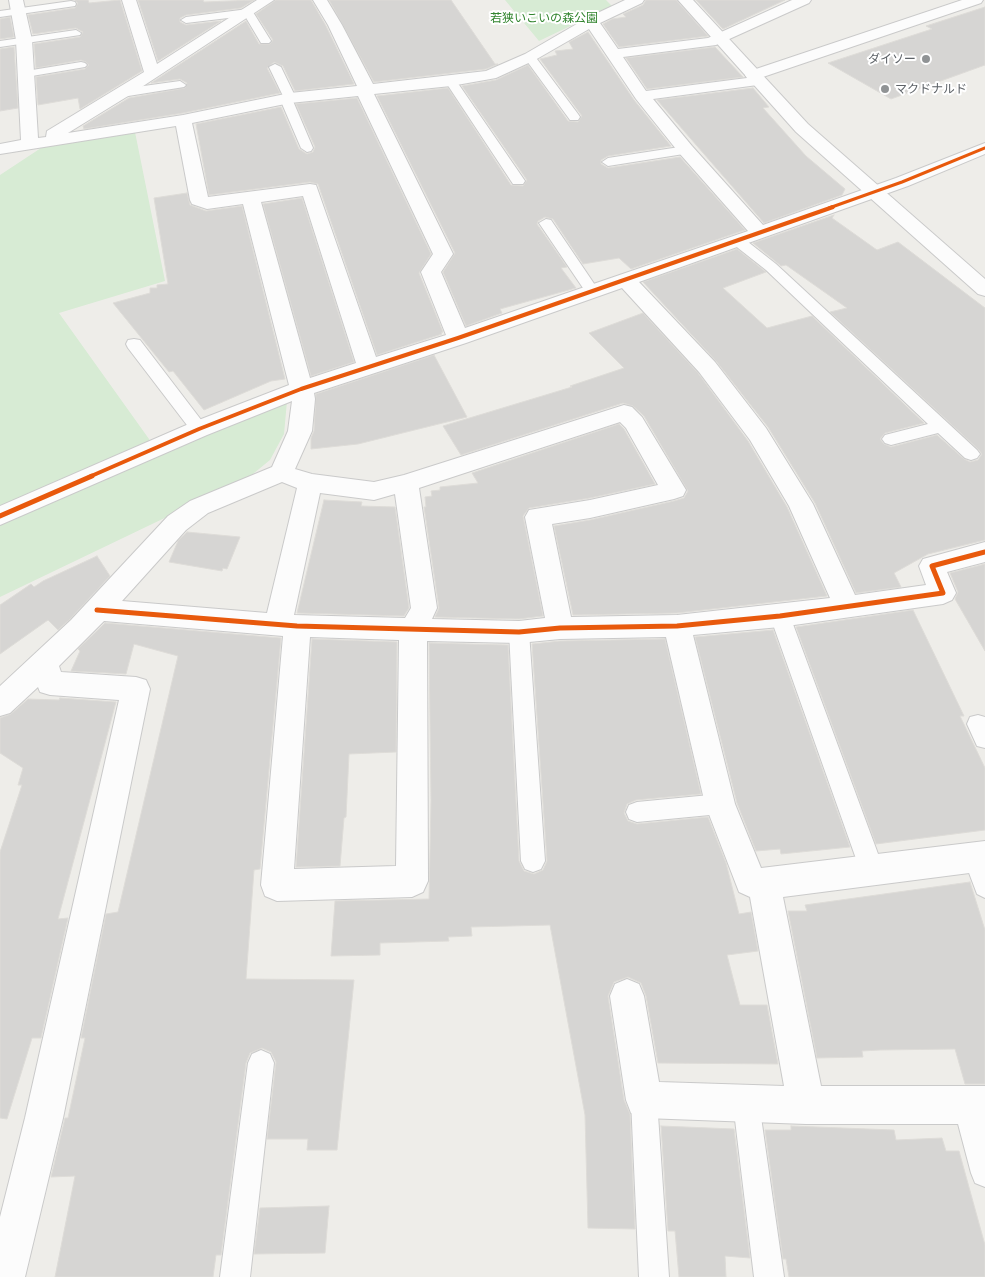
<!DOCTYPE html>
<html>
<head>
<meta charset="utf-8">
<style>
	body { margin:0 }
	canvas { display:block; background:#eeede9 }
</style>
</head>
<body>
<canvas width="985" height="1277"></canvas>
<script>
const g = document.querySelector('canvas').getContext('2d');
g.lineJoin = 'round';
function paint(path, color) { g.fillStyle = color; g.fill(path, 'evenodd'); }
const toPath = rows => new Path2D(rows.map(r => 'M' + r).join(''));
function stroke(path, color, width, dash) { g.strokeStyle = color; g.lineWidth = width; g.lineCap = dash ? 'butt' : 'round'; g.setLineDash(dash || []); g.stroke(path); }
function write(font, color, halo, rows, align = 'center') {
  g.font = font + ' "Exo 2","Noto Sans JP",sans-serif'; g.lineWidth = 4; g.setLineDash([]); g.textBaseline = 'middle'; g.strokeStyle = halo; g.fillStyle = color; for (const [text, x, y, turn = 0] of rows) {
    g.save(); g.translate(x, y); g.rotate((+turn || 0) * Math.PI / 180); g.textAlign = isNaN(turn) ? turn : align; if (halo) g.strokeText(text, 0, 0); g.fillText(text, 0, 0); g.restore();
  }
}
paint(toPath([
	[505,0,606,0,612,6,539,41],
	[135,132,165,281,59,313,159,453,287,401,284,434,270,460,248,478,0,597,0,175,44,146]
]), '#d7ebd4');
const building = toPath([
	[75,0,88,0,89,3,120,0,142,71,80,109,78,98,38,105,36,77,85,69,89,65,86,62,81,60,36,68,34,44,80,37,83,32,76,28,33,34,28,15,75,8,78,3,75,0],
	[138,0,203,0,204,2,254,0,241,8,186,15,180,18,180,22,186,25,221,21,158,61,138,0],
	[276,0,311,0,326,26,354,84,295,91,283,66,274,62,267,68,280,93,183,113,84,129,83,126,129,98,185,88,187,83,180,79,151,83,246,21,259,44,270,44,273,40,256,14,276,0],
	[329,0,451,0,495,64,498,64,486,69,374,82,329,0],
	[646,0,676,0,708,36,619,47,603,24,612,19,626,17,623,14,643,5,646,0],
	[696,0,785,0,723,29,696,0],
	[985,7,985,65,891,99,828,63,932,29,926,26,985,7],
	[10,17,14,37,0,39,0,19,10,17],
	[588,32,634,100,671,146,608,156,601,160,601,164,608,168,680,157,745,230,631,269,619,258,583,264,553,219,545,217,538,221,537,224,567,267,561,268,576,288,500,309,502,313,466,326,443,272,455,253,377,96,448,88,511,185,523,186,527,180,462,86,496,80,528,65,568,121,578,122,582,116,540,59,557,55,555,51,573,49,569,42,588,32],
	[14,47,18,108,0,111,0,49,14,47],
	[715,47,743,77,647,89,626,58,715,47],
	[753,88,769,107,763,108,806,156,845,189,842,195,764,223,657,100,753,88],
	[357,98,431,254,419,273,443,332,441,333,442,334,377,355,318,184,310,182,209,195,196,124,281,107,299,149,307,154,313,152,315,147,296,104,357,98],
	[187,193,190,205,206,211,242,206,285,379,271,381,204,410,173,371,169,372,113,303,150,293,150,288,157,288,157,285,168,284,154,198,187,193],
	[302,198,354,362,311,376,263,204,302,198],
	[834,215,832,218,877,250,898,242,985,308,985,540,928,554,894,573,901,587,856,593,815,503,768,427,716,361,643,282,737,249,766,272,723,288,767,328,812,316,924,423,885,433,880,439,884,444,891,447,937,435,964,459,970,462,978,460,982,454,978,449,830,312,847,308,786,265,781,266,753,243,834,215],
	[643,313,698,373,748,441,787,507,827,596,677,613,573,615,554,526,590,520,674,501,684,498,688,491,644,416,633,406,623,403,461,455,443,426,572,387,570,386,624,368,589,333,643,313],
	[434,355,467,417,358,444,311,449,311,438,314,431,316,394,434,355],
	[619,424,624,429,655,484,590,498,529,508,523,516,543,616,519,619,435,617,439,608,424,507,426,507,425,497,432,496,431,491,440,490,440,487,478,483,472,473,619,424],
	[324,500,362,502,361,506,395,507,409,608,404,616,297,613,324,500],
	[187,532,240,537,227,569,223,568,222,571,169,562,178,541,187,532],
	[97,556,110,576,70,619,58,630,48,620,0,654,0,605,31,584,34,587,43,581,97,556],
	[985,564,985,651,955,599,958,592,950,573,985,564],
	[913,610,964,716,960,716,985,768,985,830,876,844,796,627,913,610],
	[105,623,281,638,260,869,254,870,246,979,354,980,337,1150,307,1150,308,1139,267,1139,276,1062,271,1052,262,1048,250,1053,246,1063,221,1255,216,1255,213,1277,55,1277,75,1176,51,1177,65,1118,68,1118,85,1038,81,1038,106,914,118,912,178,656,134,644,126,674,71,671,80,651,78,649,105,623],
	[773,630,850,847,781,854,780,849,756,851,737,803,695,637,773,630],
	[312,639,397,642,396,752,349,754,346,817,344,818,340,866,296,867,312,639],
	[665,639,701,794,636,800,627,804,624,813,628,821,637,824,708,817,726,863,739,914,751,912,758,951,727,955,740,1005,767,1005,778,1064,658,1063,646,996,641,983,628,977,614,982,608,996,624,1100,630,1114,635,1229,588,1228,585,1115,550,925,471,927,472,936,448,937,449,941,380,943,380,955,331,956,335,901,429,899,431,801,429,643,508,645,519,861,524,871,534,874,543,870,547,861,532,644,560,641,665,639],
	[60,698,116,702,58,919,68,918,41,1038,32,1038,7,1119,0,1118,0,852,22,785,18,785,23,768,0,753,0,718,11,714,28,699,59,700,60,698],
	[970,882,985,930,985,1084,965,1084,955,1049,880,1050,862,1051,863,1057,817,1058,788,911,807,911,805,905,970,882],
	[661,1126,734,1129,750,1258,725,1256,726,1277,679,1277,675,1231,668,1231,661,1126],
	[791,1126,894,1130,896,1140,942,1138,946,1151,959,1151,985,1245,985,1277,789,1277,786,1259,783,1259,765,1130,791,1130,791,1126],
	[329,1206,325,1253,254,1254,260,1208,329,1206]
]);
paint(building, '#d6d5d3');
stroke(building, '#dedcd8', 1);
const service = toPath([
	[71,1,75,2,76,4,75,6,0,17,0,11,71,1],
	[248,9,253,12,271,41,269,43,261,43,245,16,186,23,181,20,186,17,248,9],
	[76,30,81,33,80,35,0,47,0,41,76,30],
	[530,54,534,55,578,114,580,117,578,120,570,120,524,57,530,54],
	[81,62,85,63,87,65,85,67,26,77,20,74,26,71,81,62],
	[275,64,281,67,296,98,293,101,313,148,311,151,307,152,301,148,280,99,283,96,269,67,275,64],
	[451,77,455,79,525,181,523,184,513,184,511,181,445,81,451,77],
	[180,81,186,85,184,87,122,97,116,93,122,89,180,81],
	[686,146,690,147,692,150,690,153,608,166,602,162,608,158,686,146],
	[546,219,551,220,599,291,597,294,592,295,587,294,585,291,539,223,546,219],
	[738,237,743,238,776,264,977,450,980,454,977,458,971,460,965,458,938,433,891,445,885,443,882,439,885,435,928,424,766,270,733,244,731,241,738,237],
	[134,339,140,340,205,425,207,429,205,433,199,435,193,433,128,348,126,344,128,340,134,339],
	[780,608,787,610,790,616,884,870,880,878,872,881,864,878,860,870,770,616,773,610,780,608],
	[519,624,526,626,529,632,545,861,541,869,533,872,525,869,521,861,509,632,512,626,519,624],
	[978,715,985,717,985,748,977,746,967,724,970,717,978,715],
	[720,794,728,797,731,804,728,811,720,814,637,822,629,819,626,812,629,805,637,802,720,794],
	[975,846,983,849,985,853,985,898,977,894,963,857,967,849,975,846],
	[261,1050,270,1054,274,1063,250,1277,220,1277,248,1063,252,1054,261,1050],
	[644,1087,654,1090,657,1100,669,1277,639,1277,631,1100,634,1090,644,1087],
	[746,1090,756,1093,759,1103,784,1277,754,1277,733,1103,736,1093,746,1090],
	[966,1092,976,1095,985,1124,985,1187,975,1183,971,1173,953,1105,956,1095,966,1092]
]);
const minor = toPath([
	[9,0,23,0,32,40,38,138,46,137,47,131,144,72,122,0,136,0,157,64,257,0,274,0,128,96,68,133,183,115,290,93,357,86,328,25,313,0,327,0,342,25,373,84,486,71,525,54,587,18,625,0,644,0,642,3,600,23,618,49,708,38,792,0,811,0,809,3,716,45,623,57,646,91,747,78,745,75,747,72,962,0,983,0,981,3,763,77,767,81,765,84,653,99,692,146,763,225,896,178,985,143,985,154,908,186,639,282,715,362,766,428,813,504,855,595,926,585,919,566,923,559,985,542,985,562,947,572,956,593,952,600,943,604,780,627,693,635,735,804,761,868,985,841,985,871,783,897,821,1086,985,1086,985,1124,806,1124,644,1118,631,1113,626,1100,610,996,615,984,627,979,639,984,644,996,659,1082,784,1086,750,897,739,892,705,804,666,637,560,639,519,643,427,641,428,881,423,892,412,897,277,901,265,896,261,885,283,636,104,621,59,666,61,672,136,677,146,680,150,689,63,1118,25,1277,0,1277,0,1217,25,1118,119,700,50,695,40,692,38,687,10,713,0,716,0,686,71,620,168,516,190,501,272,467,288,431,292,401,207,435,0,525,0,506,191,423,289,385,243,204,207,209,192,204,190,200,176,126,0,154,0,144,21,140,16,40,9,0],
	[589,29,636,99,680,154,748,231,465,328,441,272,453,254,374,94,451,86,496,78,535,60,589,29],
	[358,96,433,254,421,272,446,335,376,357,316,185,310,184,208,197,192,123,290,103,358,96],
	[303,196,356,363,310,378,261,202,303,196],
	[622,288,699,372,750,440,789,506,830,598,677,615,571,617,552,524,590,518,674,499,683,496,686,490,642,417,632,407,624,405,404,475,374,482,312,474,295,469,312,431,315,399,314,393,466,343,622,288],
	[620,422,626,428,658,485,590,500,529,510,525,517,545,618,519,621,432,619,437,608,419,488,620,422],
	[282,482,297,488,267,613,122,601,186,530,208,513,282,482],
	[320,493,374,500,395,494,411,608,405,618,294,615,320,493],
	[310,637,399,640,396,866,294,869,310,637]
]);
const tertiary = toPath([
	[678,0,693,0,808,124,985,279,985,296,978,294,796,132,678,0]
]);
stroke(service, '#cacaca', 2);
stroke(minor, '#cacaca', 2);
stroke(tertiary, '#cacaca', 2);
paint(service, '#fcfcfc');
paint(minor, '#fcfcfc');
paint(tertiary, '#fcfcfc');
stroke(toPath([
	[829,208,902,182,985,148]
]), '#e8590c', 3);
stroke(toPath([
	[89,477,199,429,301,389,458,338,833,207]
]), '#e8590c', 4);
stroke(toPath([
	[0,516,92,476],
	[97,610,297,626,519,632,560,628,677,626,780,616,943,593,932,566,985,552]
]), '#e8590c', 5);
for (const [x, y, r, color] of [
	[926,59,5,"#909395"],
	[885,89,5,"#909395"]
]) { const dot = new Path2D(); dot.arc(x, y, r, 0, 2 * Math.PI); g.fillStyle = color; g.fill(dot); stroke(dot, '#fff', 2); }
write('12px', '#32852f', '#fff', [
	["若狭いこいの森公園",544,18]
]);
write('12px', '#5e6368', '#fff', [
	["ダイソー",916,59],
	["マクドナルド",895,89,"left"]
], 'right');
</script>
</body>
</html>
